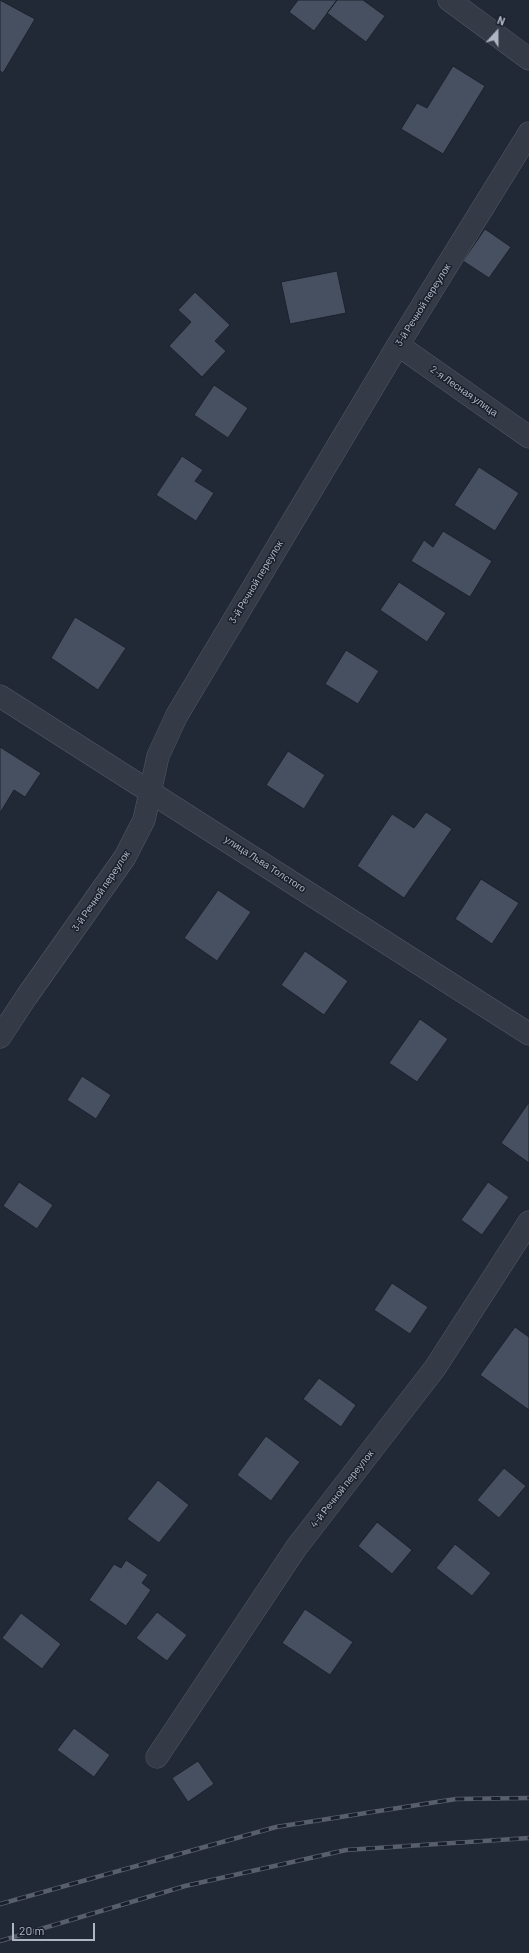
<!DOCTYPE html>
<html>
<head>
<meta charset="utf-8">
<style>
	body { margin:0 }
	#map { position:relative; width:529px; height:1953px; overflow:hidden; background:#212936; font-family:Barlow,sans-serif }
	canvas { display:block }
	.north { position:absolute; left:477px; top:12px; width:40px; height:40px; -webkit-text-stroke:3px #1a202b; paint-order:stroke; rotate:21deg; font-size:11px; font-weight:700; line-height:16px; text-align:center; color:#afb6c3 }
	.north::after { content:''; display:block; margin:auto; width:14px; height:18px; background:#afb6c3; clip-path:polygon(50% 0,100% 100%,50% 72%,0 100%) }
	.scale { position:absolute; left:12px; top:1923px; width:83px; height:18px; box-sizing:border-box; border:2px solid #afb6c3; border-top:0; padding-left:5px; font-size:12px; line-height:14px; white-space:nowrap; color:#afb6c3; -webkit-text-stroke:3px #1a202b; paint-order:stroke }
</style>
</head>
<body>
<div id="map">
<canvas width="529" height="1953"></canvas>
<div class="north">N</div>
<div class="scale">20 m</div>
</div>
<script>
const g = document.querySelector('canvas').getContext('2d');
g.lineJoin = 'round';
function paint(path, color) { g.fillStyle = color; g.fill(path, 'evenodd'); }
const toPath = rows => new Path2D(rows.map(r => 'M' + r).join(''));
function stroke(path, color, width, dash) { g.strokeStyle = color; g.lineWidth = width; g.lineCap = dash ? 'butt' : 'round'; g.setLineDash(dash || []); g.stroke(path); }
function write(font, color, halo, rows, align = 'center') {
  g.font = font + ' Barlow,sans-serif'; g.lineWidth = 3; g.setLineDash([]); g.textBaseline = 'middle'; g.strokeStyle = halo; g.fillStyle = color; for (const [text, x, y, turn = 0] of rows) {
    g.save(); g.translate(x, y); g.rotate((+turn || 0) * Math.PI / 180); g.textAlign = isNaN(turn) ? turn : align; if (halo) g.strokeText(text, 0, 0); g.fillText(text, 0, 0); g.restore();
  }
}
const building = toPath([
	[0,0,35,19,3,73,0,71,0,0],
	[298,0,337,0,314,31,289,12,298,0],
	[337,0,363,0,385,16,366,42,327,13,337,0],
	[453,66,485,86,443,154,401,129,417,103,427,108,453,66],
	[485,229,511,247,489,278,463,261,485,229],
	[337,271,346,313,290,324,281,282,337,271],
	[195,292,230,325,215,341,226,351,202,377,169,346,191,322,178,310,195,292],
	[214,385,248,408,228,438,194,415,214,385],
	[182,456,203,470,195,481,214,493,196,521,156,495,182,456],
	[479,467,519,493,495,531,454,505,479,467],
	[443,531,492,561,470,597,411,561,424,540,433,547,443,531],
	[399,582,446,613,427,642,380,610,399,582],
	[75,617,126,648,98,690,51,658,75,617],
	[346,650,379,671,358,704,325,684,346,650],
	[0,747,41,773,25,797,14,790,0,813,0,747],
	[288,751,325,775,304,809,266,785,288,751],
	[426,812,452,829,404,898,357,866,392,814,414,828,426,812],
	[481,879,519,903,492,944,455,919,481,879],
	[218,890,251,912,217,961,184,938,218,890],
	[305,951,348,981,324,1015,281,985,305,951],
	[420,1019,448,1039,417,1082,389,1063,420,1019],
	[82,1076,111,1095,96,1119,67,1100,82,1076],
	[529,1102,529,1163,501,1143,529,1102],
	[19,1182,53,1205,37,1229,3,1206,19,1182],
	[488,1182,509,1197,482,1235,461,1220,488,1182],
	[392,1283,428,1307,410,1334,374,1310,392,1283],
	[515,1327,529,1337,529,1410,480,1375,515,1327],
	[319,1378,356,1405,341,1427,303,1399,319,1378],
	[266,1436,300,1462,271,1501,237,1475,266,1436],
	[504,1468,526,1486,499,1518,477,1500,504,1468],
	[158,1480,189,1505,159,1543,127,1519,158,1480],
	[377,1522,412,1550,392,1574,358,1546,377,1522],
	[455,1544,491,1573,472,1596,436,1568,455,1544],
	[126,1560,148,1575,142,1583,151,1590,126,1626,89,1600,114,1564,121,1568,126,1560],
	[305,1609,353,1642,330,1675,282,1643,305,1609],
	[157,1612,187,1635,167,1661,136,1638,157,1612],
	[21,1613,61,1644,42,1669,2,1638,21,1613],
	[74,1728,110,1755,94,1777,57,1750,74,1728],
	[198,1761,214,1784,188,1802,172,1778,198,1761]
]);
paint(building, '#475060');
stroke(building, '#1c222d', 1);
const street = toPath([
	[449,0,529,59],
	[398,345,529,437],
	[0,696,529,1034],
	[0,1037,27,996,125,857,144,820,158,756,177,715,398,345,529,133],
	[157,1757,296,1548,435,1368,529,1222]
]);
stroke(street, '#525964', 23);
stroke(street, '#343b47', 22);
const rail = toPath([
	[0,1904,276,1827,456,1799,529,1798],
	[0,1941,185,1886,346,1850,529,1838]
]);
stroke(rail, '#575f6d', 4.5);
stroke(rail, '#1a202b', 3, [9]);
write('10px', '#afb6c3', '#1a202b', [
	["3-й Речной переулок",423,305,-58],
	["2-я Лесная улица",464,391,35],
	["3-й Речной переулок",256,582,-59],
	["улица Льва Толстого",265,864,33],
	["3-й Речной переулок",101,891,-56],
	["4-й Речной переулок",342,1489,-52]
]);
</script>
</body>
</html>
